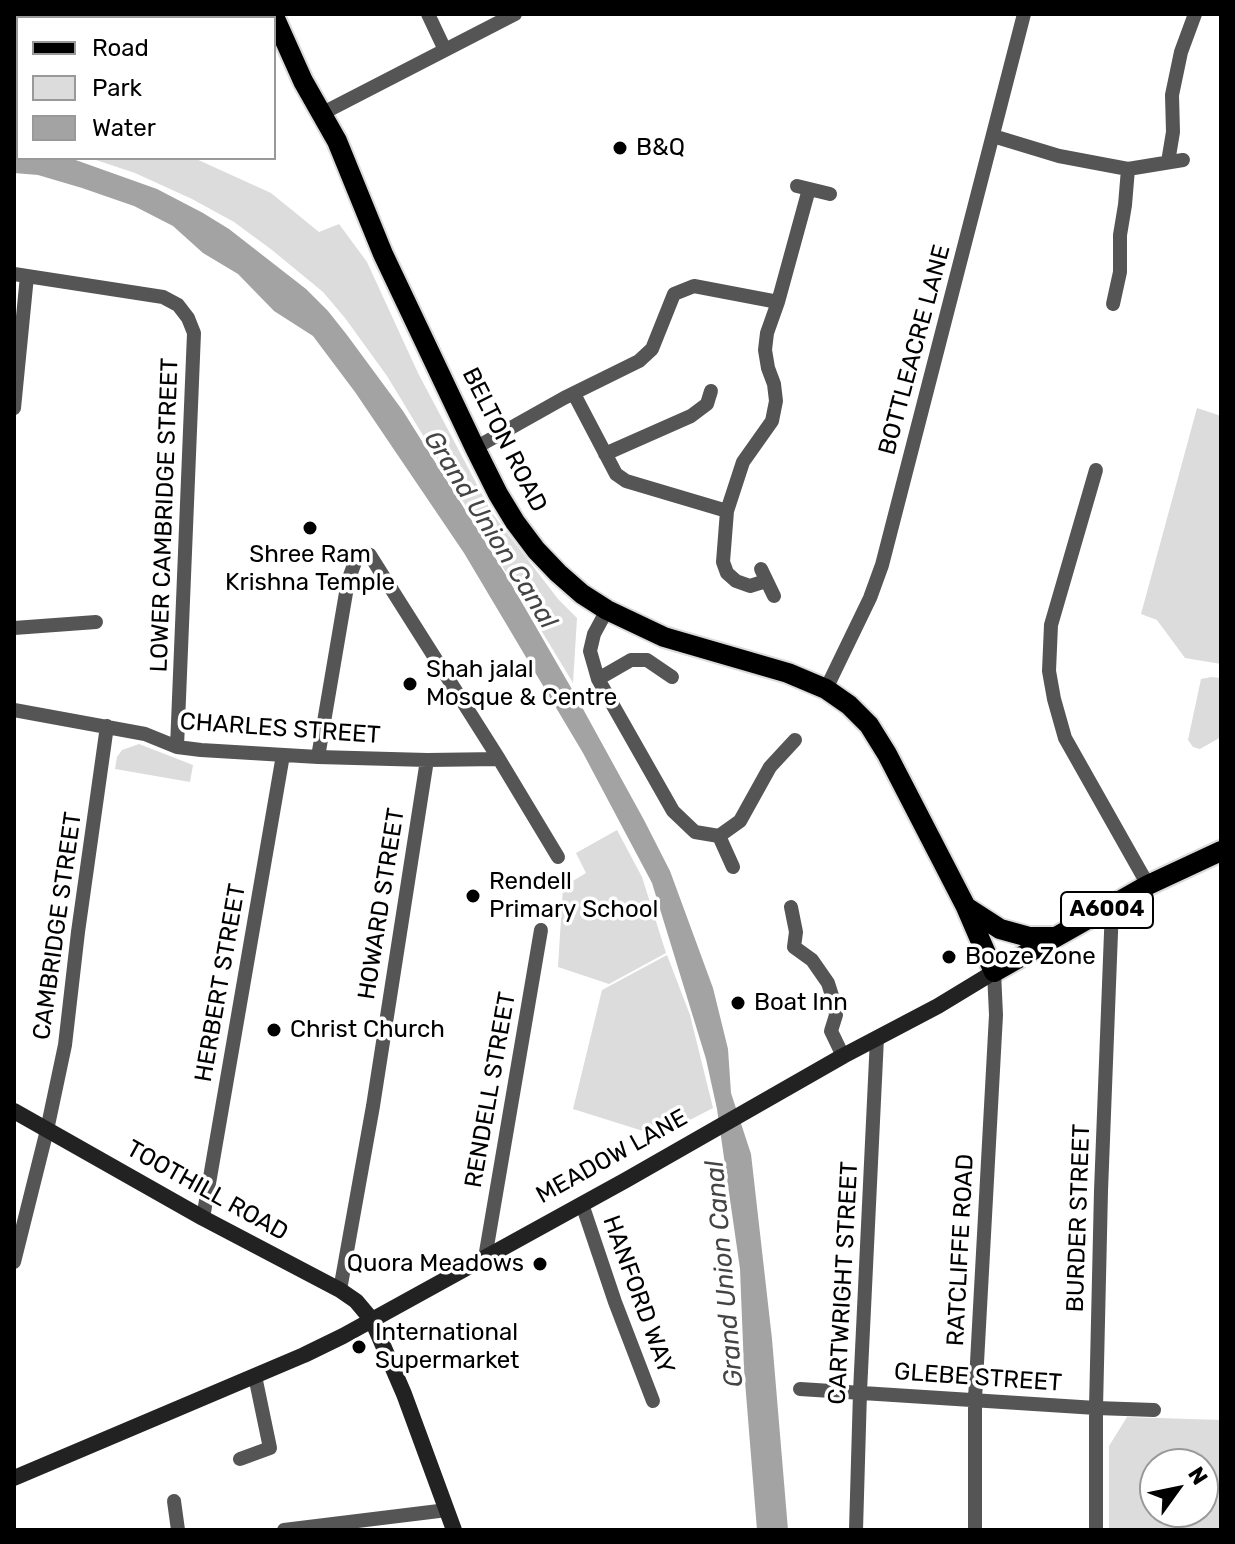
<!DOCTYPE html>
<html>
<head>
<meta charset="utf-8">
<style>
	body { margin:0 }
	#map { position:relative; width:1235px; height:1544px; overflow:hidden; background:#fff; font-family:Rubik,sans-serif }
	canvas { display:block }
	.frame { position:absolute; inset:0; border:16px solid #000; pointer-events:none }
	.legend { position:absolute; left:16px; top:16px; width:260px; height:144px; box-sizing:border-box; background:#fff; border:2px solid #999; margin:0; padding:10px 14px; list-style:none; font-size:24px; color:#000 }
	.legend li { display:flex; align-items:center; gap:16px; height:40px }
	.legend b { width:40px; border:2px solid #999 }
	.north { position:absolute; left:1139px; top:1448px; width:80px; height:80px; box-sizing:border-box; background:#fff; border:2px solid #999; border-radius:50%; rotate:57deg; font-size:22px; font-weight:700; line-height:32px; text-align:center; color:#000 }
	.north::after { content:''; display:block; margin:auto; width:28px; height:36px; background:#000; clip-path:polygon(50% 0,100% 100%,50% 72%,0 100%) }
</style>
</head>
<body>
<div id="map">
<canvas width="1235" height="1544"></canvas>
<div class="frame"></div>
<ul class="legend">
<li><b style="height:10px;background:#000"></b>Road</li>
<li><b style="height:22px;background:#dcdcdc"></b>Park</li>
<li><b style="height:22px;background:#a3a3a3"></b>Water</li>
</ul>
<div class="north">N</div>
</div>
<script>
const g = document.querySelector('canvas').getContext('2d');
g.lineJoin = 'round';
function paint(path, color) { g.fillStyle = color; g.fill(path, 'evenodd'); }
const toPath = rows => new Path2D(rows.map(r => 'M' + r).join(''));
function stroke(path, color, width, dash) { g.strokeStyle = color; g.lineWidth = width; g.lineCap = dash ? 'butt' : 'round'; g.setLineDash(dash || []); g.stroke(path); }
function write(font, color, halo, rows, align = 'center') {
  g.font = font + ' Rubik,sans-serif'; g.lineWidth = 7; g.setLineDash([]); g.textBaseline = 'middle'; g.strokeStyle = halo; g.fillStyle = color; for (const [text, x, y, turn = 0] of rows) {
    g.save(); g.translate(x, y); g.rotate((+turn || 0) * Math.PI / 180); g.textAlign = isNaN(turn) ? turn : align; if (halo) g.strokeText(text, 0, 0); g.fillText(text, 0, 0); g.restore();
  }
}
paint(toPath([
	[90,158,194,158,271,193,319,232,339,224,367,262,418,373,492,513,558,599,577,618,573,683,387,376,345,318,323,292,272,250,234,222,192,199,135,173],
	[1197,408,1221,416,1221,664,1185,658,1157,620,1141,614],
	[1211,677,1221,678,1221,737,1200,749,1193,747,1188,740,1201,679],
	[139,744,193,765,190,782,115,769,117,757,122,750],
	[617,830,642,877,666,953,609,984,558,967,563,887,586,873,576,853],
	[667,955,690,1015,713,1108,659,1136,573,1109,602,990],
	[1127,1417,1221,1420,1221,1530,1109,1530,1109,1446],
	[1203,1464,1203,1512,1155,1512,1155,1464]
]), '#dcdcdc');
paint(toPath([
	[14,143,18,144,18,158,70,158,157,189,203,213,229,229,306,289,328,311,347,335,403,411,506,575,577,698,644,820,670,871,713,988,728,1049,731,1093,751,1154,772,1339,788,1530,757,1530,744,1369,740,1269,717,1109,706,1059,652,883,583,753,464,553,355,392,313,336,274,311,238,274,203,253,173,226,134,206,82,188,38,175,14,173]
]), '#a3a3a3');
const primary = toPath([
	[273,14,303,81,337,141,383,254,475,448,498,494,515,522,536,550,558,573,582,594,607,610,664,637,788,673,826,689,849,705,869,725,887,754,966,907,994,972,1148,885,1221,851],
	[966,907,1000,929,1029,937,1055,937]
]);
stroke(primary, '#dbdbdb', 24);
stroke(toPath([
	[428,14,445,50],
	[321,114,515,14],
	[993,136,1059,156,1128,169,1183,160],
	[1168,162,1173,132,1172,95,1181,52,1195,14],
	[797,186,830,194],
	[14,274,163,297,178,305,188,318,194,333,177,747],
	[1113,304,1120,272,1120,235,1125,205,1128,169],
	[574,394,616,474,626,481,727,511],
	[14,408,27,276],
	[475,448,564,398,639,361,652,349,674,294,694,286,778,302],
	[605,454,691,416,707,404,711,391],
	[1096,470,1051,625,1049,671,1054,699,1065,738,1148,885],
	[761,569,774,596],
	[766,581,750,586,736,581,727,573,723,562,727,511,743,462,772,421,776,401,774,384,768,368,765,350,767,333,778,302,809,189],
	[607,610,594,634,590,651,598,679,673,811,695,832,719,836,740,821,770,767,795,740],
	[14,628,96,622],
	[598,679,631,660,647,660,672,677],
	[826,689,870,598,882,565,1024,14],
	[14,710,145,734,177,747,201,750,318,757,427,760,499,759],
	[318,757,348,581,355,562,360,555,364,554,370,555,373,560,499,759,558,857],
	[719,836,733,867],
	[791,907,796,932,794,947,812,960,828,983,834,1002,836,1015,831,1031,843,1056],
	[582,1204,615,1302,653,1401],
	[203,1218,283,755],
	[485,1258,541,930],
	[14,1262,47,1130,65,1045,78,932,107,726],
	[340,1290,373,1106,427,760],
	[800,1389,1096,1408,1154,1410],
	[240,1459,270,1448,255,1376],
	[174,1501,178,1530],
	[284,1530,447,1510],
	[856,1530,860,1392,877,1038],
	[975,1530,975,1399,996,1015,994,972],
	[1096,1530,1096,1408,1101,1191,1112,907]
]), '#555', 14);
stroke(toPath([
	[14,1111,203,1218,340,1290,356,1301,372,1320,404,1394,454,1530],
	[14,1478,304,1355,343,1336,626,1180,843,1056,938,1006,994,972]
]), '#222', 16);
stroke(primary, '#000', 20);
for (const [x, y, r, color] of [
	[620,148,8,"#000"],
	[310,528,8,"#000"],
	[410,684,8,"#000"],
	[473,896,8,"#000"],
	[949,957,8,"#000"],
	[738,1003,8,"#000"],
	[274,1030,8,"#000"],
	[540,1264,8,"#000"],
	[359,1347,8,"#000"]
]) { const dot = new Path2D(); dot.arc(x, y, r, 0, 2 * Math.PI); g.fillStyle = color; g.fill(dot); stroke(dot, '#fff', 3); }
for (const [x, y, w] of [
	[1107,910,92]
]) { const box = new Path2D(); box.roundRect(x - w / 2, y - 18, w, 36, 6); g.fillStyle = '#fff'; g.fill(box); stroke(box, '#000', 2); }
write('bold 22px', '#000', null, [
	["A6004",1107,910]
]);
write('24px', '#000', '#fff', [
	["B&Q",636,148],
	["Shree Ram",310,555,"center"],
	["Krishna Temple",310,583,"center"],
	["Shah jalal",426,670],
	["Mosque & Centre",426,698],
	["Rendell",489,882],
	["Primary School",489,910],
	["Booze Zone",965,957],
	["Boat Inn",754,1003],
	["Christ Church",290,1030],
	["Quora Meadows",524,1264,"right"],
	["International",375,1333],
	["Supermarket",375,1361]
], 'left');
write('24px', '#000', '#fff', [
	["BOTTLEACRE LANE",915,350,-75],
	["BELTON ROAD",504,440,63],
	["LOWER CAMBRIDGE STREET",165,515,-88],
	["CHARLES STREET",280,729,4],
	["HOWARD STREET",382,904,-81],
	["CAMBRIDGE STREET",58,926,-82],
	["HERBERT STREET",221,983,-80],
	["RENDELL STREET",491,1090,-80],
	["MEADOW LANE",612,1157,-29],
	["TOOTHILL ROAD",207,1191,29],
	["BURDER STREET",1079,1218,-88],
	["RATCLIFFE ROAD",961,1250,-87],
	["CARTWRIGHT STREET",844,1283,-87],
	["HANFORD WAY",638,1295,70],
	["GLEBE STREET",978,1378,4]
]);
write('italic 26px', '#444', '#fff', [
	["Grand Union Canal",490,530,58],
	["Grand Union Canal",725,1274,-95]
]);
</script>
</body>
</html>
